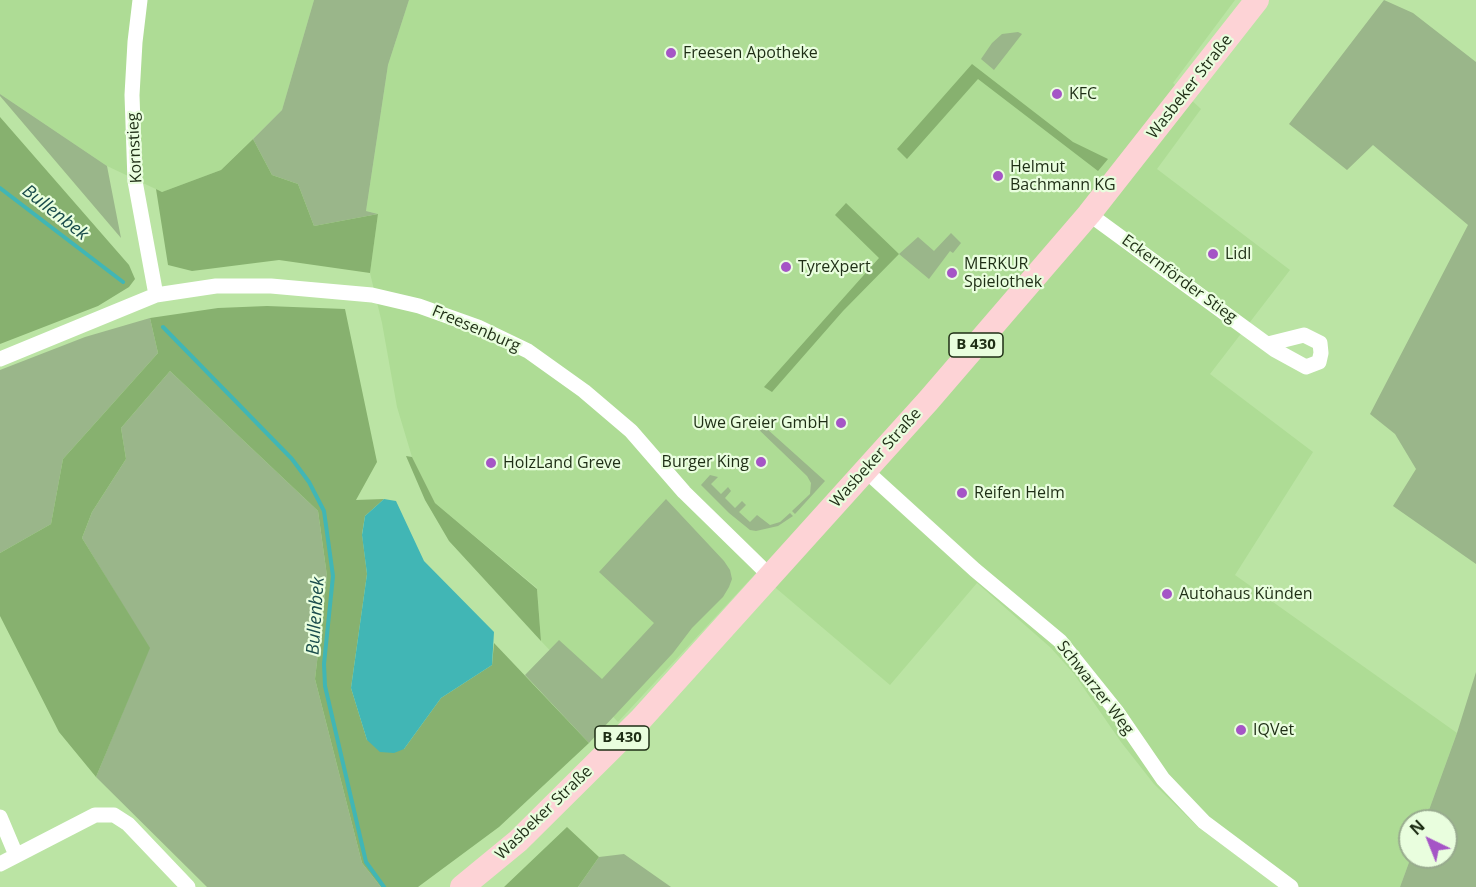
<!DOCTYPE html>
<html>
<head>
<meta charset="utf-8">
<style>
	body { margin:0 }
	#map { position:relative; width:1476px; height:887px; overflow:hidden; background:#bbe4a4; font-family:"Open Sans",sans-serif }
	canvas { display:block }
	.north { position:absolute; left:1398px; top:809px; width:60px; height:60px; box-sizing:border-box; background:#e9fede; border:2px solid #98ab8e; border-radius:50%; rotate:317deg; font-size:16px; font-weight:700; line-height:24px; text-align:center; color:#1e2e15 }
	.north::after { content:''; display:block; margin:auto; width:21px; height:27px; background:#a555c6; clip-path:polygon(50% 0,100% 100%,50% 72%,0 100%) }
</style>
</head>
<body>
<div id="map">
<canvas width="1476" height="887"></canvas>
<div class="north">N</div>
</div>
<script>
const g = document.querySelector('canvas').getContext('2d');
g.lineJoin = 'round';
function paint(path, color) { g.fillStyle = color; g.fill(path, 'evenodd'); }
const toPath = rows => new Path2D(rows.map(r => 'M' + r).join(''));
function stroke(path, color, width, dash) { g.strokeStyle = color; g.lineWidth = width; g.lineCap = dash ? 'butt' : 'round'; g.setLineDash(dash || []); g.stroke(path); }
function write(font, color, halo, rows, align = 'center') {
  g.font = font + ' "Open Sans",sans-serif'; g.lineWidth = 4.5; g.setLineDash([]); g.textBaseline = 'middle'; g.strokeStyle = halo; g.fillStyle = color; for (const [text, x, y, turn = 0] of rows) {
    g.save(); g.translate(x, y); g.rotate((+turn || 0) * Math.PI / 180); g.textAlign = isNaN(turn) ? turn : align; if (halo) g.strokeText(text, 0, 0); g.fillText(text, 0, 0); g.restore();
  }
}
paint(toPath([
	[0,0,314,0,282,110,221,170,162,192,107,166,0,94],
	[409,0,1235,0,1173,83,1201,109,1157,169,1290,270,1210,374,1313,452,1235,575,1457,733,1425,821,1410,821,1411,857,1400,887,1280,887,1199,828,1154,784,1121,742,1074,674,1051,648,977,583,890,685,757,572,618,722,541,641,537,588,435,503,412,457,397,407,382,323,370,273,378,214,366,211,388,65]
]), '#aedc95');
paint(toPath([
	[314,0,409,0,388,65,366,211,378,214,314,226,298,184,272,175,253,139,282,110],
	[1384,0,1413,13,1476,62,1476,564,1393,506,1416,469,1395,434,1370,414,1468,225,1373,145,1347,170,1289,124],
	[1018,32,1022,34,994,70,981,59,992,43,1002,34],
	[0,94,107,166,121,238,0,96],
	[951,233,961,243,953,253,950,251,929,279,899,254,918,237,934,251],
	[150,318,158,353,63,459,51,524,0,553,0,370,85,337],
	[170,371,318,511,327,576,315,679,362,863,381,887,207,887,96,777,149,648,82,538,92,512,126,459,121,428],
	[757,420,825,481,795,514,792,511,810,494,811,483,807,476,754,425],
	[710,475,718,477,711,484,721,494,728,487,731,491,725,498,735,508,742,501,746,505,739,512,750,522,757,515,770,525,780,522,790,513,793,516,778,526,756,531,750,530,729,513,701,485],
	[666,499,724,561,730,570,732,579,729,587,723,597,692,628,673,653,589,743,525,675,559,640,602,679,654,623,599,572],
	[1476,672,1476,887,1400,887,1411,857,1446,857,1446,821,1425,821,1457,733],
	[624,854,671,887,578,887,599,857]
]), '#9ab68a');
paint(toPath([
	[972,64,1073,142,1108,159,1098,171,978,79,907,159,897,149],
	[0,117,129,265,135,279,129,287,98,306,0,344],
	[253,139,272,175,298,184,314,226,378,214,370,273,279,260,192,271,168,265,156,189,162,192,221,170],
	[846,203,899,254,843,311,772,392,764,387,879,258,835,215],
	[267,306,345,309,377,462,356,500,384,499,365,516,362,534,367,574,351,688,367,740,404,749,441,698,492,665,494,643,589,743,499,827,418,887,381,887,362,863,315,679,327,576,318,511,170,371,121,428,126,459,92,512,82,538,150,648,96,777,59,732,0,616,0,553,51,524,63,459,158,353,150,318,218,308],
	[406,456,412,457,435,503,537,589,541,641,449,541,425,500],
	[567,827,599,857,578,887,504,887]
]), '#87b16f');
paint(toPath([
	[384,499,396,501,424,561,494,632,492,665,441,698,404,749,394,753,380,752,367,740,351,688,367,574,362,535,365,516]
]), '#41b6b5');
stroke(toPath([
	[0,188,123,282],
	[163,327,292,459,309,482,324,511,333,576,324,664,325,686,366,862,384,887]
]), '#41b6b5', 4);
stroke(toPath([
	[140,0,135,42,132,95,135,181,156,295],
	[1089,214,1275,350,1306,367,1319,362,1321,353,1320,343,1304,335,1268,344],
	[0,359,156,295,216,286,271,286,372,295,419,306,478,327,528,351,584,391,631,431,684,492,770,576],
	[865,470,975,570,1060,641,1117,712,1163,779,1204,822,1291,887],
	[0,817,16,855],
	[0,864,95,815,114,815,128,824,188,887]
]), '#fff', 15);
stroke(toPath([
	[462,887,518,841,641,719,928,401,1089,214,1257,0]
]), '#fdd3d6', 24);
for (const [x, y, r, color] of [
	[671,53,6,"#a555c6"],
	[1057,94,6,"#a555c6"],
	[998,176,6,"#a555c6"],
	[1213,254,6,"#a555c6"],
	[786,267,6,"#a555c6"],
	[952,273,6,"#a555c6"],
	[841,423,6,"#a555c6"],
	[761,462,6,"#a555c6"],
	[491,463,6,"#a555c6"],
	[962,493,6,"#a555c6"],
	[1167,594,6,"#a555c6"],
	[1241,730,6,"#a555c6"]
]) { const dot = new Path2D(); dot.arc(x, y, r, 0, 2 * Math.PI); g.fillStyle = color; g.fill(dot); stroke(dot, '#e9fede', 2); }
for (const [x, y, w] of [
	[976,345,54],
	[622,738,54]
]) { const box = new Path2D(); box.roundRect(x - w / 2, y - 12, w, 24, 4.5); g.fillStyle = '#e9fede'; g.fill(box); stroke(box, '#1e2e15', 1.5); }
write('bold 15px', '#1e2e15', null, [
	["B 430",976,345],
	["B 430",622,738]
]);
write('16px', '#1e2e15', '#e9fede', [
	["Freesen Apotheke",683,53],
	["KFC",1069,94],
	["Helmut",1010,167],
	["Bachmann KG",1010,185],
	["Lidl",1225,254],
	["MERKUR",964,264],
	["Spielothek",964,282],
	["TyreXpert",798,267],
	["Uwe Greier GmbH",829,423,"right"],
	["Burger King",749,462,"right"],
	["HolzLand Greve",503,463],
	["Reifen Helm",974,493],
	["Autohaus Künden",1179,594],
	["IQVet",1253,730]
], 'left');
write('16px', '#1e2e15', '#e9fede', [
	["Wasbeker Straße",1190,87,-52],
	["Kornstieg",135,148,-93],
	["Eckernförder Stieg",1179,279,36],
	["Freesenburg",476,329,23],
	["Wasbeker Straße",876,458,-48],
	["Schwarzer Weg",1095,688,52],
	["Wasbeker Straße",544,813,-44]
]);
write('italic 18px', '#1a4c4c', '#e9fede', [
	["Bullenbek",55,213,38],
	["Bullenbek",316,616,-86]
]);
</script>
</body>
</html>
